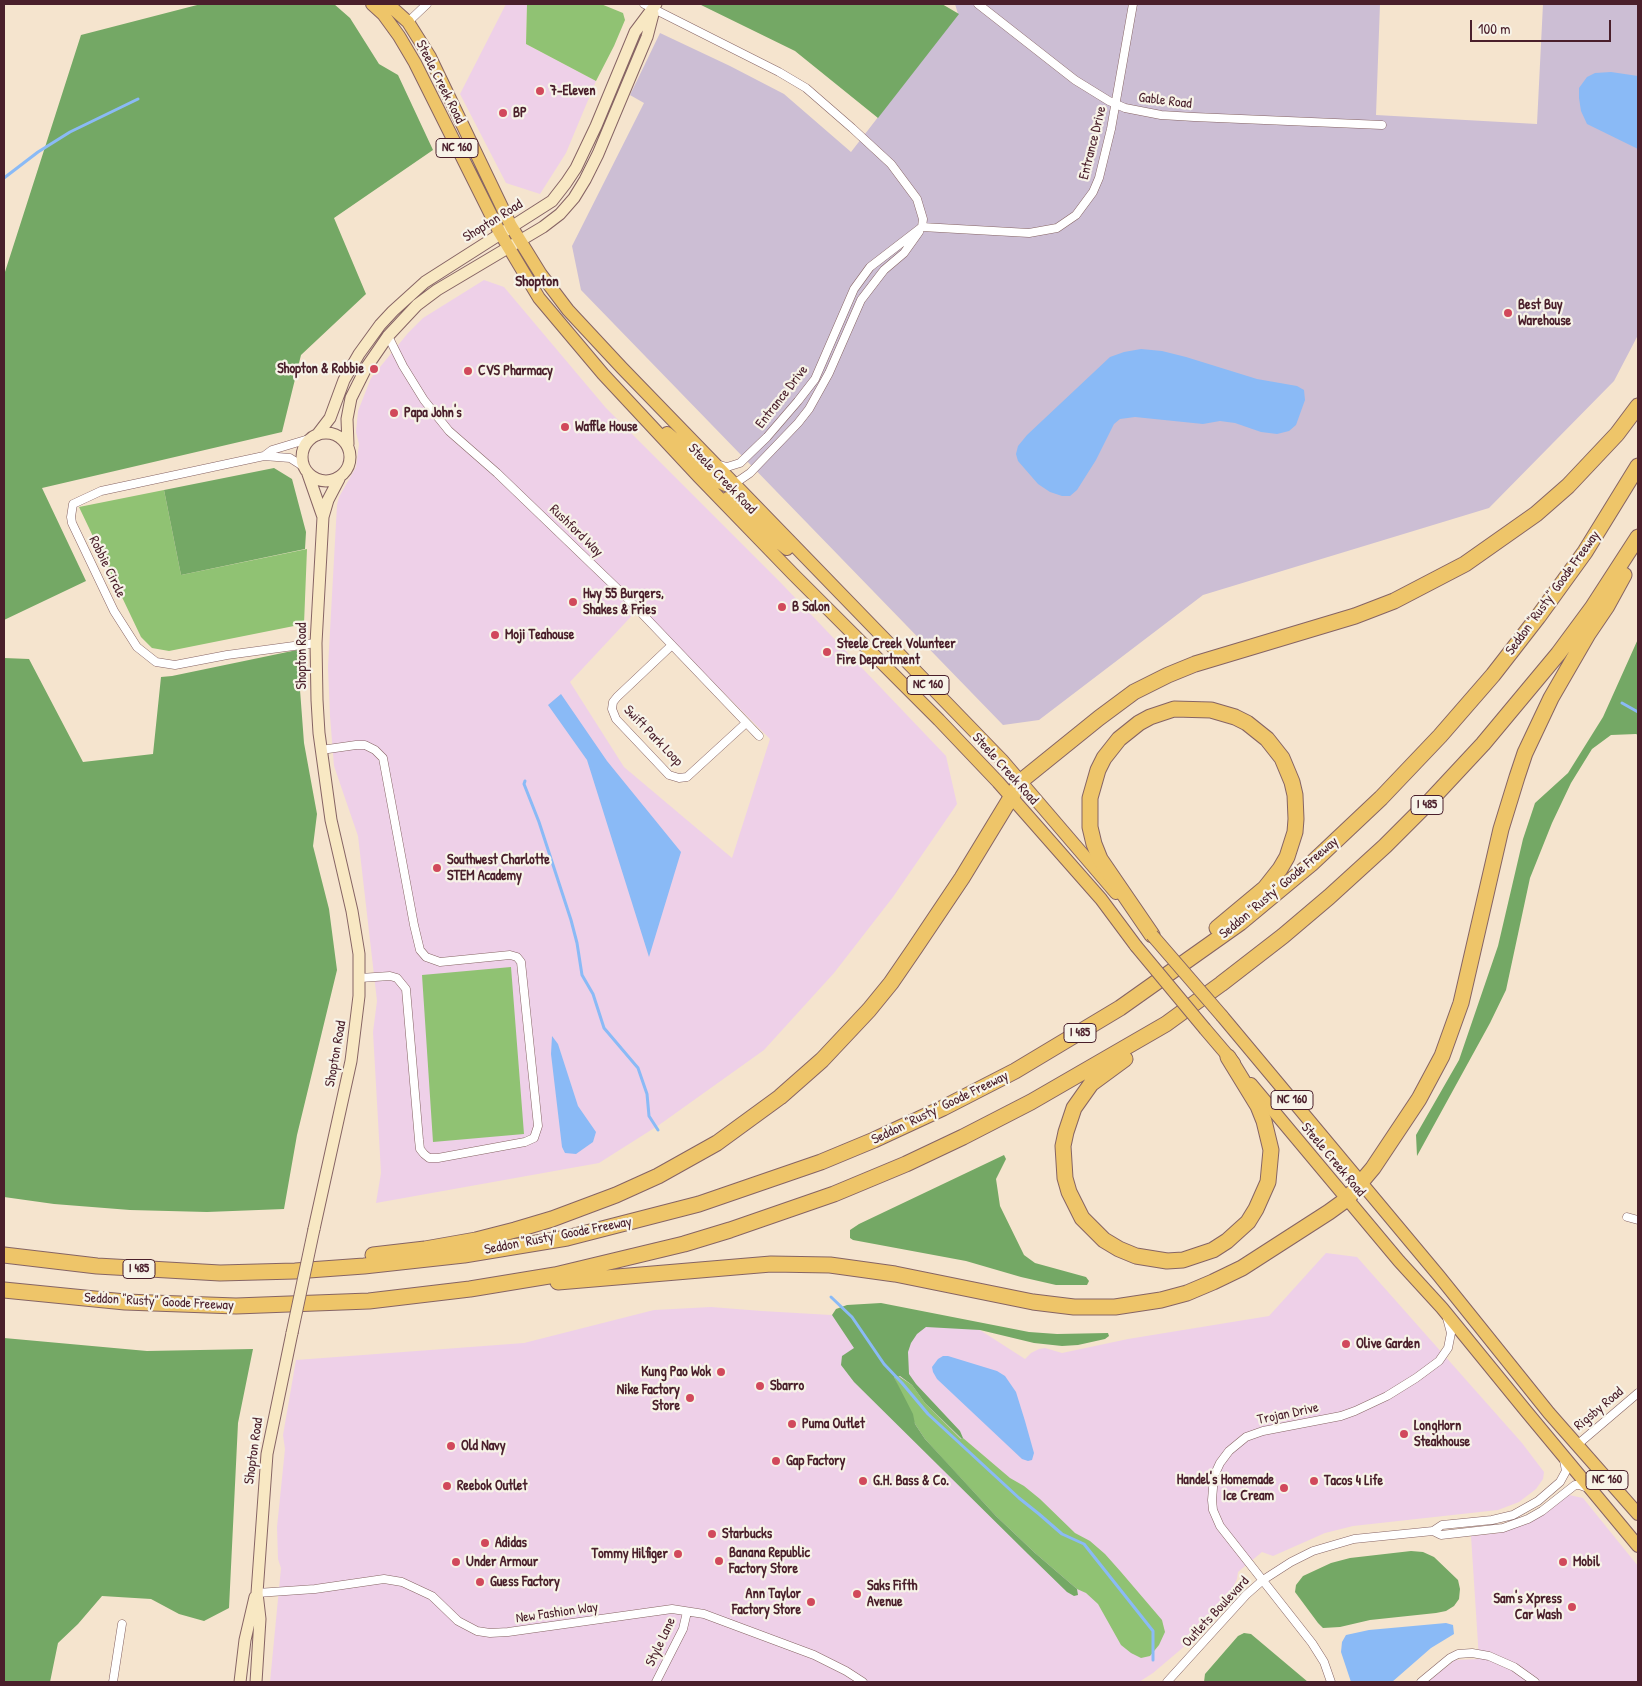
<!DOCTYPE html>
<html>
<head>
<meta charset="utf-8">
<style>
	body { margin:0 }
	#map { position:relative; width:1642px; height:1686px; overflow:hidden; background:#f5e4ce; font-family:"Patrick Hand",sans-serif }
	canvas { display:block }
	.frame { position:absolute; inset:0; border:5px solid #4a1f2b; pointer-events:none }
	.scale { position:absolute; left:1470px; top:20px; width:141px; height:22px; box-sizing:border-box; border:2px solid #4a1f2b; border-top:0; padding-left:6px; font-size:15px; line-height:18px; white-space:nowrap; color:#4a1f2b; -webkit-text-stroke:4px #f7f3e8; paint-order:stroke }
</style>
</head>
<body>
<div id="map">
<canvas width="1642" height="1686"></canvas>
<div class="frame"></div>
<div class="scale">100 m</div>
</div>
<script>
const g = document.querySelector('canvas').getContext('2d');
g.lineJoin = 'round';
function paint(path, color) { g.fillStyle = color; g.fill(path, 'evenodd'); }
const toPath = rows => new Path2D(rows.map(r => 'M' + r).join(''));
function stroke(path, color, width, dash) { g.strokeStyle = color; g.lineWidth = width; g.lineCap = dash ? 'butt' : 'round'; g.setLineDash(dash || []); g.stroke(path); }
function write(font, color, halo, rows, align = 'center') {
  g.font = font + ' "Patrick Hand",sans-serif'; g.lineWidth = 4.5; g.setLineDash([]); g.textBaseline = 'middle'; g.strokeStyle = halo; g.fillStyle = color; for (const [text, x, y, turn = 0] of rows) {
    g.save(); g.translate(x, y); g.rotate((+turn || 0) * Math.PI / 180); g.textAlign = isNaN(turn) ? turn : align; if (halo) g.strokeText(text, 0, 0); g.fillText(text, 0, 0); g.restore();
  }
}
paint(toPath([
	[506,4,527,4,526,44,596,81,566,153,540,194,506,183,460,94],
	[484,280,504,287,606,408,781,583,946,756,957,804,893,897,834,973,764,1050,659,1125,599,1163,376,1203,381,1173,373,1032,377,1001,358,836,334,766,330,716,328,667,337,505,339,497,356,467,359,444,356,432,358,411,371,378,408,333,423,318],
	[639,608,770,739,732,858,624,767,570,682],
	[1326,1253,1357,1257,1522,1443,1544,1472,1543,1479,1536,1489,1519,1502,1498,1510,1353,1526,1325,1533,1273,1556,1262,1552,1238,1572,1237,1579,1231,1591,1186,1645,1153,1673,1139,1682,270,1682,281,1568,278,1559,277,1527,285,1449,283,1435,296,1360,524,1343,654,1310,711,1307,762,1311,969,1323,1025,1359,1031,1353,1039,1349,1045,1348,1062,1353,1128,1339,1269,1316],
	[1569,1495,1583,1498,1638,1566,1638,1682,1427,1682,1455,1660,1479,1659,1471,1536,1499,1533,1531,1521]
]), '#eed0e8');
paint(toPath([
	[955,4,1380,4,1376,115,1537,124,1543,4,1638,4,1638,335,1614,381,1489,508,1203,595,1039,720,1003,725,581,290,572,246,644,103,630,95,660,33,730,66,784,94,851,152,958,14]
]), '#ccbed4');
paint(toPath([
	[527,4,601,4,623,13,625,20,614,46,596,81,526,44],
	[164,490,181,575,307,549,304,624,169,651,152,648,141,637,79,507],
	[511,967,524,1134,433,1142,422,975],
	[897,1375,912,1385,925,1403,961,1439,963,1438,1010,1478,1024,1486,1040,1499,1075,1533,1090,1541,1105,1554,1121,1572,1162,1620,1165,1632,1159,1645,1150,1656,1141,1658,1131,1653,1121,1645,1098,1604,1086,1593,1077,1589,1035,1553,996,1516,945,1461,925,1439,915,1424,894,1377]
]), '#90c273');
paint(toPath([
	[201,4,334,4,350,18,379,64,398,75,433,150,334,218,366,294,301,355,282,432,42,488,86,581,4,620,4,275,81,35],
	[699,4,942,4,959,14,878,118,795,51],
	[274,468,292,479,306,532,305,549,181,575,164,490],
	[1638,639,1638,735,1636,734,1611,735,1592,749,1571,783,1552,823,1530,878,1506,990,1490,1023,1417,1156,1416,1135,1459,1060,1498,946,1523,839,1535,803,1568,773,1603,717],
	[297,650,304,743,317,814,313,846,329,909,337,970,297,1135,284,1209,207,1212,130,1210,54,1204,4,1197,4,658,29,659,83,762,153,754,161,677,172,676],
	[1004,1155,1006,1159,996,1179,1000,1206,1024,1255,1035,1263,1086,1277,1089,1281,1087,1285,1056,1285,1021,1277,966,1261,853,1240,850,1238,850,1230,859,1224],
	[881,1303,1029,1332,1057,1334,1108,1333,1109,1336,1105,1339,1078,1345,1062,1346,1034,1343,980,1330,926,1327,917,1334,911,1343,908,1352,909,1374,916,1384,960,1431,963,1438,962,1439,925,1403,912,1385,900,1376,894,1377,913,1414,915,1424,925,1439,996,1516,1035,1553,1077,1589,1078,1595,1074,1596,1067,1592,1028,1554,854,1382,841,1365,842,1356,854,1348,832,1315,836,1309,847,1305],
	[4,1338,147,1351,253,1349,238,1423,229,1608,204,1621,179,1614,151,1599,102,1596,78,1624,58,1643,50,1682,4,1682],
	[1411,1551,1423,1552,1434,1557,1458,1580,1460,1589,1459,1599,1454,1606,1446,1611,1436,1613,1370,1620,1340,1627,1323,1628,1318,1623,1295,1592,1296,1585,1303,1576,1331,1563,1350,1558],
	[1244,1633,1251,1634,1308,1682,1204,1682,1205,1674,1238,1636]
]), '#74a865');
paint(toPath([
	[1611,72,1638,76,1638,149,1587,124,1581,111,1579,98,1579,88,1587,77,1595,73],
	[1141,349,1162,351,1186,357,1257,379,1297,386,1304,390,1305,400,1296,425,1289,431,1277,434,1261,432,1235,423,1220,421,1203,424,1135,417,1120,419,1114,424,1096,460,1077,490,1070,496,1062,496,1050,492,1038,484,1018,461,1016,454,1018,446,1027,435,1110,357,1124,352],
	[561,694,607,761,681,852,649,957,587,760,548,705],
	[552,1036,558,1044,578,1106,596,1132,593,1142,576,1154,565,1153,562,1147,551,1054],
	[943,1356,948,1356,997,1371,1005,1376,1016,1392,1025,1421,1034,1453,1032,1460,1028,1461,1022,1459,937,1379,933,1372,932,1367,938,1359],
	[1446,1623,1453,1625,1454,1634,1431,1648,1392,1682,1351,1682,1341,1652,1342,1642,1346,1635,1369,1630]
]), '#8abaf6');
stroke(toPath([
	[4,178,38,152,70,132,138,99],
	[1622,703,1638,712],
	[525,781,524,784,539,822,571,920,577,943,582,975,593,994,604,1028,638,1068,647,1094,649,1116,658,1130],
	[831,1297,852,1317,884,1364,902,1383,928,1414,1019,1498,1039,1514,1062,1534,1084,1544,1153,1631,1153,1660]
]), '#8abaf6', 3);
const street = toPath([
	[644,4,779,72,806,88,852,128,891,164,917,199,923,219,922,227],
	[978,4,1075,80,1109,101,1125,108,1161,115,1194,117,1382,125],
	[408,22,427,4],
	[388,336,403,366,424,400,449,431,497,473,626,597,759,736],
	[312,438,272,450,264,456,101,491,73,504,71,517,72,523,114,611,137,647,156,662,175,665,227,655,316,643],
	[264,456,290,458,304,467],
	[716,464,727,467,740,463,767,437,798,401,815,379,854,289,870,267,922,227,1029,233,1057,228,1076,215,1093,192,1099,178,1111,129,1133,4],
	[734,484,750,473,798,423,809,409,829,373,861,300,884,270,904,253,919,232],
	[672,645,617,697,613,702,612,709,616,719,669,775,679,778,687,777,746,723],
	[321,750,356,745,365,745,375,750,383,758,414,925,420,950,426,957,440,962,510,955,517,957,521,962,538,1126,534,1138,525,1142,438,1158,429,1158,424,1154,420,1149,419,1140,406,989,397,978,390,976,360,978],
	[1627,1217,1638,1220],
	[1577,1445,1638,1393],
	[1433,1531,1441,1535,1503,1528,1528,1519,1542,1511,1575,1485,1579,1485,1588,1488],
	[257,1593,315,1589,384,1579,402,1582,432,1596,458,1621,477,1631,490,1633,508,1632,672,1609,704,1614,814,1655,846,1671,863,1682],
	[113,1682,122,1624],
	[656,1682,683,1629,687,1612],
	[1167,1682,1246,1595,1263,1580,1291,1562,1313,1551,1354,1539,1433,1531,1442,1525,1492,1520,1513,1515,1538,1501,1560,1482,1566,1471,1564,1460],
	[1331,1682,1324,1662,1312,1643,1220,1526,1213,1510,1212,1500,1214,1476,1220,1463,1229,1451,1246,1437,1263,1431,1341,1416,1355,1411,1387,1396,1416,1378,1439,1361,1448,1348,1451,1333,1447,1318],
	[1421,1682,1450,1658,1458,1654,1472,1653,1489,1656,1514,1667,1535,1682]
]);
const secondary = toPath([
	'302 457a24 24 0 1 1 48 0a24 24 0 1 1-48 0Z',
	[317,435,330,418,344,380,359,354,380,325,393,311,425,282,552,201,566,183,576,168,596,126,635,32,656,4],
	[348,444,347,419,351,398,366,368,388,336,417,305,437,290,543,227,560,214,574,198,585,180,598,154,647,37,653,14],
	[308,474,323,517],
	[314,1229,351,1061,359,996,359,954,352,911,331,820,319,733,317,700,316,643,323,517,328,500,339,479],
	[240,1682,245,1640,255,1597],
	[256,1682,260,1619,257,1593,267,1454,292,1333]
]);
const primary = toPath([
	[372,4,383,14,399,36,415,63,500,233,539,298,603,374,699,477,793,574,939,720,998,782,1101,899,1136,946],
	[388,4,408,22,430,57,511,226,540,273,568,310,622,368,1002,760,1116,893],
	[667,433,690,452,717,481,725,485,734,484],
	[723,501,728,498,734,500,766,532,787,549],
	[1222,1016,1439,1276,1549,1413,1638,1514],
	[1205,1029,1234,1063],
	[1251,1084,1399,1261,1442,1308,1526,1411,1638,1546]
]);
const highway = toPath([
	[1152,935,1100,859,1094,844,1090,827,1090,798,1098,770,1104,758,1119,739,1139,723,1150,717,1174,709,1211,710,1235,717,1247,723,1267,739,1282,758,1292,782,1295,795,1296,819,1295,832,1287,857,1280,869,1265,888,1217,928],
	[1125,1059,1091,1084,1074,1108,1066,1132,1063,1146,1065,1178,1069,1192,1082,1218,1104,1240,1119,1249,1136,1256,1167,1261,1183,1260,1213,1250,1227,1241,1248,1222,1256,1209,1268,1182,1271,1150,1264,1121,1258,1106,1228,1057],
	[4,1255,97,1266,220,1273,295,1271,364,1266,464,1255,567,1238,699,1204,821,1162,874,1140,943,1108,1015,1071,1120,1008,1240,923,1311,864,1381,798,1440,736,1493,675,1538,617,1585,552,1638,466],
	[373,1255,425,1249,476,1240,515,1230,552,1219,616,1195,658,1176,717,1143,780,1097,822,1060,869,1010,891,983,915,948,962,878,1021,781,1099,718,1134,692,1168,675,1195,664,1355,616,1394,601,1465,564,1536,514,1568,486,1617,434,1638,406],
	[558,1282,771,1264,830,1265,895,1274,1033,1302,1074,1307,1115,1307,1161,1300,1187,1293,1213,1282,1242,1268,1329,1212,1347,1199,1373,1168,1419,1099,1442,1056,1461,1003,1501,829,1517,777,1525,753,1551,698,1588,634,1607,606,1624,575],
	[4,1290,125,1302,236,1306,369,1301,470,1289,555,1275,684,1244,730,1230,834,1194,906,1164,963,1137,1031,1102,1166,1024,1221,984,1283,936,1329,897,1385,846,1428,803,1483,744,1558,654,1592,608,1638,537]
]);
stroke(street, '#866464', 9);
stroke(secondary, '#866464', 13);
stroke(primary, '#866464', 14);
stroke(highway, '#866464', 17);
stroke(street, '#fff', 8);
stroke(secondary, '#f8e8c3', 11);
stroke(primary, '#eec569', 12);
stroke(highway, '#eec569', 15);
const secondaryBridge = toPath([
	[292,1333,314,1229]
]);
const primaryBridge = toPath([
	[1152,935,1222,1016],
	[1136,946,1205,1029]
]);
stroke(secondaryBridge, '#866464', 13, []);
stroke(primaryBridge, '#866464', 14, []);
stroke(secondaryBridge, '#f8e8c3', 11);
stroke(primaryBridge, '#eec569', 12);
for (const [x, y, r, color] of [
	[540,91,5,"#d1495b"],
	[503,113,5,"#d1495b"],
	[1508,313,5,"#d1495b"],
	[374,369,5,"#d1495b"],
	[468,371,5,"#d1495b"],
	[394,413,5,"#d1495b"],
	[565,427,5,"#d1495b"],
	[573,602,5,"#d1495b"],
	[782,607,5,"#d1495b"],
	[495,635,5,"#d1495b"],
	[827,652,5,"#d1495b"],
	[437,868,5,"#d1495b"],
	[1346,1344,5,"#d1495b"],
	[721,1372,5,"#d1495b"],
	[760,1386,5,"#d1495b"],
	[690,1398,5,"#d1495b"],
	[792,1424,5,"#d1495b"],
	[1404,1434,5,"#d1495b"],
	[451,1446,5,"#d1495b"],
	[776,1461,5,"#d1495b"],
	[863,1481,5,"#d1495b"],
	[1314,1481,5,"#d1495b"],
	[447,1486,5,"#d1495b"],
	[1284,1488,5,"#d1495b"],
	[712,1534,5,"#d1495b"],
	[485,1543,5,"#d1495b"],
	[678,1554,5,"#d1495b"],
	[719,1561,5,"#d1495b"],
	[456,1562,5,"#d1495b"],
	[1563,1562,5,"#d1495b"],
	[480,1582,5,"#d1495b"],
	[857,1594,5,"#d1495b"],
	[811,1602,5,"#d1495b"],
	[1572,1607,5,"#d1495b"]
]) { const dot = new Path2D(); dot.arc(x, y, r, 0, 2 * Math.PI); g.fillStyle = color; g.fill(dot); stroke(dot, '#f7f3e8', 2); }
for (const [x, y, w] of [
	[457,148,42],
	[928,685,42],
	[1427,805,32],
	[1080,1033,32],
	[1292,1100,42],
	[139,1269,32],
	[1607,1480,42]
]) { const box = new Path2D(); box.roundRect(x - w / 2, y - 9.5, w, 19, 4); g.fillStyle = '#f7f3e8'; g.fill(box); stroke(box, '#4a1f2b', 1); }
write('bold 12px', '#4a1f2b', null, [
	["NC 160",457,148],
	["NC 160",928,685],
	["I 485",1427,805],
	["I 485",1080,1033],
	["NC 160",1292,1100],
	["I 485",139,1269],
	["NC 160",1607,1480]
]);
write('14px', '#4a1f2b', '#f7f3e8', [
	["Steele Creek Road",440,82,63],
	["Gable Road",1165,101,7],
	["Entrance Drive",1093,143,-76],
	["Shopton Road",493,221,-32],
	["Entrance Drive",782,397,-52],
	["Steele Creek Road",722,479,46],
	["Rushford Way",576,531,44],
	["Robbie Circle",107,567,64],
	["Seddon \"Rusty\" Goode Freeway",1553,593,-54],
	["Shopton Road",302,656,-90],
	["Swift Park Loop",653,736,46],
	["Steele Creek Road",1005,769,48],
	["Seddon \"Rusty\" Goode Freeway",1279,888,-40],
	["Shopton Road",336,1054,-80],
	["Seddon \"Rusty\" Goode Freeway",940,1108,-26],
	["Steele Creek Road",1333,1160,50],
	["Seddon \"Rusty\" Goode Freeway",558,1236,-11],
	["Seddon \"Rusty\" Goode Freeway",159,1302,3],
	["Rigsby Road",1599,1409,-40],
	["Trojan Drive",1288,1414,-12],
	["Shopton Road",254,1451,-82],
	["Outlets Boulevard",1216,1612,-47],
	["New Fashion Way",557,1613,-8],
	["Style Lane",661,1642,-65]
]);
write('bold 14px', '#4a1f2b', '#f7f3e8', [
	["7-Eleven",550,91],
	["BP",513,113],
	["Best Buy",1518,305],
	["Warehouse",1518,321],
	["Shopton & Robbie",364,369,"right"],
	["CVS Pharmacy",478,371],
	["Papa John's",404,413],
	["Waffle House",575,427],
	["Hwy 55 Burgers,",583,594],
	["Shakes & Fries",583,610],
	["B Salon",792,607],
	["Moji Teahouse",505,635],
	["Steele Creek Volunteer",837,644],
	["Fire Department",837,660],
	["Southwest Charlotte",447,860],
	["STEM Academy",447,876],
	["Olive Garden",1356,1344],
	["Kung Pao Wok",711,1372,"right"],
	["Sbarro",770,1386],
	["Nike Factory",680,1390,"right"],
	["Store",680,1406,"right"],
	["Puma Outlet",802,1424],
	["LongHorn",1414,1426],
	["Steakhouse",1414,1442],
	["Old Navy",461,1446],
	["Gap Factory",786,1461],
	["Handel's Homemade",1274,1480,"right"],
	["Ice Cream",1274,1496,"right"],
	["G.H. Bass & Co.",873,1481],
	["Tacos 4 Life",1324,1481],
	["Reebok Outlet",457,1486],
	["Starbucks",722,1534],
	["Adidas",495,1543],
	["Banana Republic",729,1553],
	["Factory Store",729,1569],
	["Tommy Hilfiger",668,1554,"right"],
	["Under Armour",466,1562],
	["Mobil",1573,1562],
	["Guess Factory",490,1582],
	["Saks Fifth",867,1586],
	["Avenue",867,1602],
	["Ann Taylor",801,1594,"right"],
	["Factory Store",801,1610,"right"],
	["Sam's Xpress",1562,1599,"right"],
	["Car Wash",1562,1615,"right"]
], 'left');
write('bold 15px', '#4a1f2b', '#f7f3e8', [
	["Shopton",537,282]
]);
</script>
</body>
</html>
